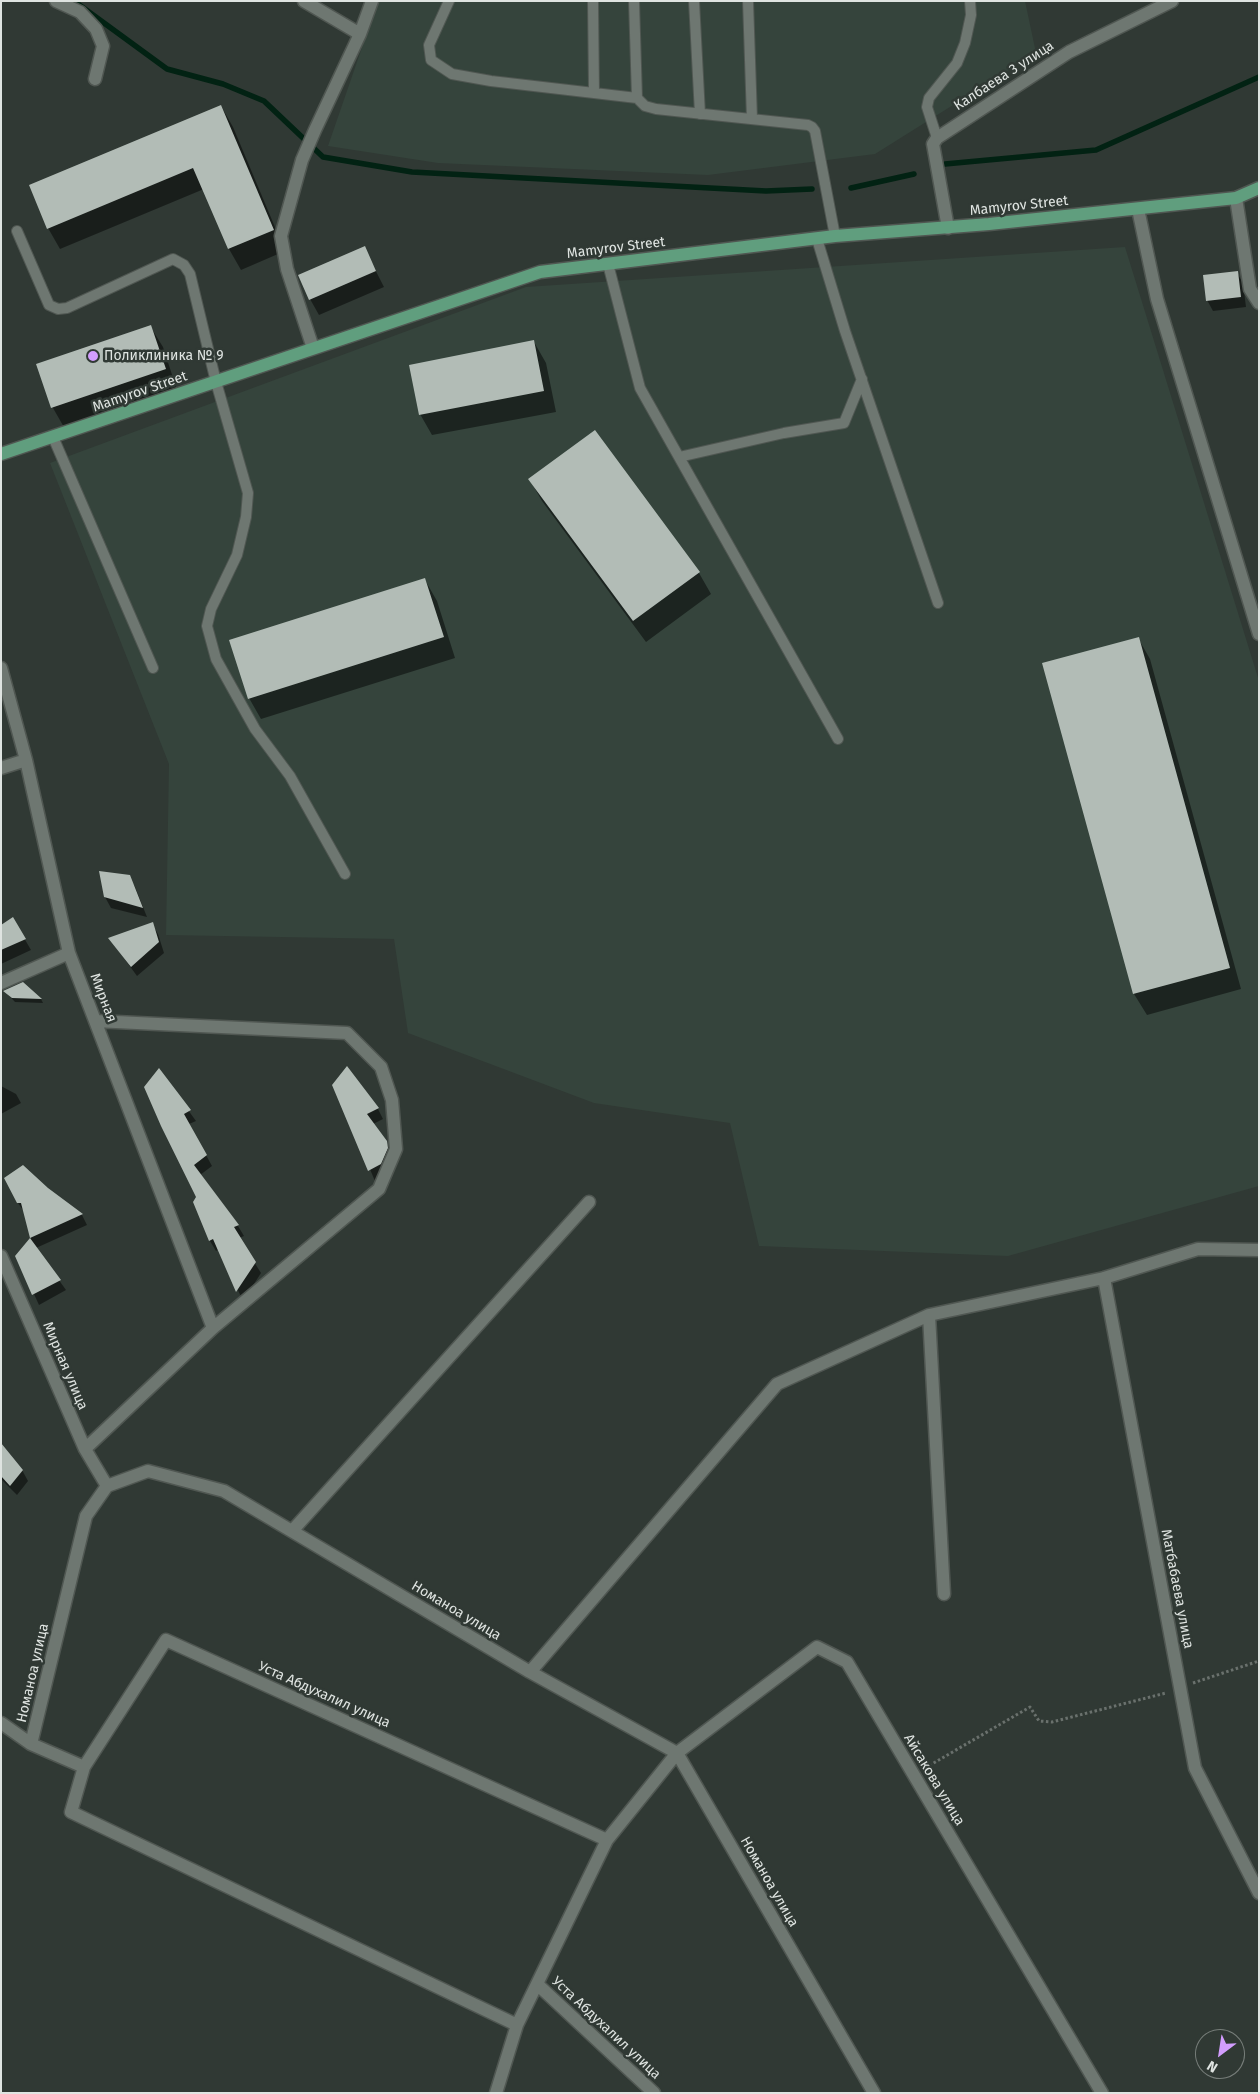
<!DOCTYPE html>
<html>
<head>
<meta charset="utf-8">
<style>
	body { margin:0 }
	#map { position:relative; width:1260px; height:2094px; overflow:hidden; background:#303934; font-family:"Fira Sans",sans-serif }
	canvas { display:block }
	.frame { position:absolute; inset:0; border:2px solid #dfe4e1; pointer-events:none }
	.north { position:absolute; left:1195px; top:2029px; width:50px; height:50px; box-sizing:border-box; background:#303934; border:1px solid #767d79; border-radius:50%; rotate:211deg; font-size:14px; font-weight:700; line-height:20px; text-align:center; color:#dfe4e1 }
	.north::after { content:''; display:block; margin:auto; width:18px; height:22px; background:#d29dfd; clip-path:polygon(50% 0,100% 100%,50% 72%,0 100%) }
</style>
</head>
<body>
<div id="map">
<canvas width="1260" height="2094"></canvas>
<div class="frame"></div>
<div class="north">N</div>
</div>
<script>
const g = document.querySelector('canvas').getContext('2d');
g.lineJoin = 'round';
function paint(path, color) { g.fillStyle = color; g.fill(path, 'evenodd'); }
const toPath = rows => new Path2D(rows.map(r => 'M' + r).join(''));
function stroke(path, color, width, dash) { g.strokeStyle = color; g.lineWidth = width; g.lineCap = dash ? 'butt' : 'round'; g.setLineDash(dash || []); g.stroke(path); }
function write(font, color, halo, rows, align = 'center') {
  g.font = font + ' "Fira Sans",sans-serif'; g.lineWidth = 5; g.setLineDash([]); g.textBaseline = 'middle'; g.strokeStyle = halo; g.fillStyle = color; for (const [text, x, y, turn = 0] of rows) {
    g.save(); g.translate(x, y); g.rotate((+turn || 0) * Math.PI / 180); g.textAlign = isNaN(turn) ? turn : align; if (halo) g.strokeText(text, 0, 0); g.fillText(text, 0, 0); g.restore();
  }
}
paint(toPath([
	[378,1,1025,1,1036,53,875,154,708,175,438,163,328,146],
	[1125,247,1259,681,1259,1186,1008,1256,759,1246,730,1123,594,1103,408,1033,394,939,166,935,169,764,50,463,526,287]
]), '#35443c');
paint(toPath([
	[221,106,233,127,285,251,241,270,229,249,204,189,60,249,48,228,30,186],
	[364,248,384,287,319,315,310,299],
	[1237,273,1243,283,1246,307,1213,311,1207,300],
	[150,326,163,347,177,390,65,429,53,408,38,365],
	[534,342,546,363,556,412,432,435,420,414],
	[595,432,699,573,711,594,646,642,542,501,530,480],
	[425,580,437,601,455,658,261,719,249,698],
	[1138,638,1150,659,1241,989,1147,1015,1134,994,1044,664],
	[129,876,135,887,147,917,111,908,105,897],
	[13,919,31,950,1,964,1,927],
	[152,924,158,934,164,953,137,976,110,939],
	[23,984,41,999,43,1003,15,1002,5,991],
	[159,1070,196,1121,189,1124,212,1166,200,1175,238,1226,244,1236,239,1238,261,1273,243,1301,219,1249,216,1251,210,1241,194,1202,198,1197],
	[334,1085,378,1109,383,1119,373,1124,392,1152,386,1175,375,1181],
	[1,1086,16,1094,21,1103,1,1114],
	[47,1189,82,1215,87,1225,36,1248,66,1290,39,1305,17,1257,31,1238,25,1213,18,1203],
	[1,1455,22,1470,28,1481,17,1495,1,1479]
]), '#0007');
stroke(toPath([
	[74,1,167,69,223,84,264,101,323,157,412,172,766,191,812,189],
	[945,164,1096,150,1259,77],
	[851,188,914,174]
]), '#022213', 5.5);
paint(toPath([
	[221,105,274,230,228,249,193,168,47,229,29,185],
	[365,246,376,271,309,300,298,275],
	[1238,271,1241,297,1206,301,1203,275],
	[151,325,166,369,51,408,36,364],
	[534,340,544,391,419,415,409,365],
	[595,430,700,572,633,621,528,479],
	[425,578,444,637,248,699,229,640],
	[1139,637,1230,968,1133,994,1042,663],
	[99,871,130,875,143,908,104,897],
	[13,917,26,939,1,950,1,925],
	[153,922,159,942,131,967,108,938],
	[23,982,42,999,12,998,3,991],
	[347,1066,379,1108,367,1114,387,1141,388,1148,381,1164,368,1171,332,1085],
	[159,1068,191,1110,184,1114,207,1155,194,1165,239,1225,234,1227,256,1262,236,1292,213,1239,209,1241,193,1202,196,1197,161,1126,144,1087],
	[23,1165,48,1188,83,1214,30,1238,21,1203,17,1203,4,1178],
	[30,1238,61,1280,32,1295,15,1256],
	[1,1443,23,1470,10,1486,1,1476]
]), '#b2bcb6');
const lane = toPath([
	[449,1,429,45,431,60,452,74,491,81,637,98],
	[593,1,594,93],
	[634,1,637,98,645,106,656,109,808,125,812,127,815,131,835,236],
	[694,1,700,114],
	[748,1,752,119],
	[937,138,927,107,929,98,957,63,965,43,971,15,970,1],
	[17,231,49,305,58,309,67,308,173,259,184,265,190,274,216,382,248,493,246,517,237,555,211,609,207,626,216,659,255,729,290,776,345,874],
	[817,239,845,331,938,603],
	[608,264,640,388,838,739],
	[53,437,153,668],
	[679,457,784,433,844,423,862,379]
]);
const street = toPath([
	[56,1,80,12,96,29,103,46,95,79],
	[304,1,360,34],
	[1236,198,1250,289,1259,303],
	[1138,209,1157,299,1259,634],
	[948,228,933,144,937,138,1069,52,1172,1],
	[313,348,287,269,281,236,302,160,315,130,360,34,372,1],
	[1,668,26,760,69,953,213,1328],
	[1,768,26,760],
	[1,983,69,953],
	[1,1256,85,1449,107,1486],
	[1104,1278,1195,1768,1259,1893],
	[929,1315,944,1594],
	[85,1449,213,1328,379,1189,396,1149,392,1100,381,1067,347,1033,95,1021],
	[292,1531,589,1202],
	[530,1672,777,1384,929,1315,1104,1278,1198,1249,1259,1250],
	[1,1723,31,1744,84,1767,71,1812,517,2025],
	[31,1744,86,1516,107,1486,148,1471,224,1491,530,1672,677,1753,874,2093],
	[84,1767,166,1640,607,1840],
	[537,1984,654,2093],
	[496,2093,517,2025,607,1840,677,1753,817,1647,847,1662,1102,2093]
]);
const primary = toPath([
	[1,454,540,272,835,236,989,224,1236,198,1259,188]
]);
stroke(lane, '#505752', 12);
stroke(street, '#505752', 15);
stroke(primary, '#505752', 15);
stroke(toPath([
	[1193,1683,1259,1661],
	[925,1768,1030,1707,1039,1721,1052,1722,1166,1693]
]), '#6a716d', 3, [2.5, 2.5]);
stroke(lane, '#6e7771', 10);
stroke(street, '#6e7771', 12);
stroke(primary, '#609e7e', 12);
for (const [x, y, r, color] of [
	[93,356,6,"#d29dfd"]
]) { const dot = new Path2D(); dot.arc(x, y, r, 0, 2 * Math.PI); g.fillStyle = color; g.fill(dot); stroke(dot, '#303934', 2); }
write('14px', '#dfe4e1', '#303934', [
	["Калбаева 3 улица",1004,76,-33],
	["Mamyrov Street",1019,206,-6],
	["Mamyrov Street",616,248,-7],
	["Mamyrov Street",140,392,-19],
	["Мирная",103,998,69],
	["Мирная улица",65,1366,67],
	["Матбабаева улица",1177,1589,79],
	["Номаноа улица",456,1611,31],
	["Номаноа улица",33,1673,-77],
	["Уста Абдухалил улица",324,1695,24],
	["Айсакова улица",934,1780,59],
	["Номаноа улица",769,1882,60],
	["Уста Абдухалил улица",606,2028,43]
]);
write('14px', '#dfe4e1', '#303934', [
	["Поликлиника № 9",104,356]
], 'left');
</script>
</body>
</html>
